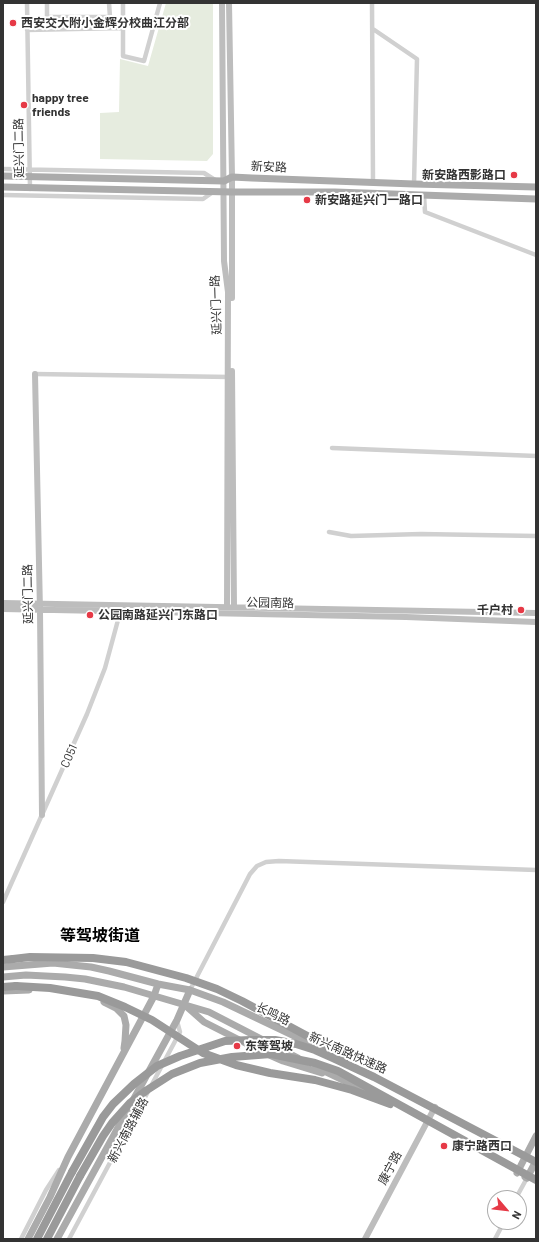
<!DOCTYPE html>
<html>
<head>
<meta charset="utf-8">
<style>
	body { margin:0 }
	#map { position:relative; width:539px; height:1242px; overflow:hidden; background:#fff; font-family:Barlow,sans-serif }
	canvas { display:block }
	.frame { position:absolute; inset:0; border:4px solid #333; pointer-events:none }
	.north { position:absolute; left:487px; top:1190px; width:40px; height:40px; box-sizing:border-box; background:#fff; border:1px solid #adadad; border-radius:50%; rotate:118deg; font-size:11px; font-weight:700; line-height:16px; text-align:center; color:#333 }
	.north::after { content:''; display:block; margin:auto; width:14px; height:18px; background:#e63946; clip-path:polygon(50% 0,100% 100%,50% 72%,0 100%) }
</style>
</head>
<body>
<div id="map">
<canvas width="539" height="1242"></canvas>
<div class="frame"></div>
<div class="north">N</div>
</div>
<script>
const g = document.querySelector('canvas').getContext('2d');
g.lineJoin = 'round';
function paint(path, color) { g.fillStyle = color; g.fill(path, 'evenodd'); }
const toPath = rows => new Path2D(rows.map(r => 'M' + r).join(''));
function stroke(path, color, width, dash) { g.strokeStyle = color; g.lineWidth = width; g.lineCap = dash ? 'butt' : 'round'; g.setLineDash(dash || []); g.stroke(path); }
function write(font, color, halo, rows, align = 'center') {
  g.font = font + ' Barlow,"Noto Sans SC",sans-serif'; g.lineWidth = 4; g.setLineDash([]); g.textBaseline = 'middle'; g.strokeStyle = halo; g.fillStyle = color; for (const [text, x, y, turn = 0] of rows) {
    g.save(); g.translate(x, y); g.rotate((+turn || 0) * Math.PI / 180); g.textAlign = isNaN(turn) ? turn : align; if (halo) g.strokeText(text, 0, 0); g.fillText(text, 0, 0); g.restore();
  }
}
paint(toPath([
	[166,3,213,3,213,154,207,161,100,159,100,113,119,112,120,59,148,66]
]), '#e6ecdf');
stroke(toPath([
	[27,3,30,189],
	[47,3,47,17,110,17,109,3],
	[123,3,123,56,144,61,160,3],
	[372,3,373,182],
	[373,29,417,59,414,184],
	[27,30,123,28],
	[3,169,204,173,215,180],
	[3,195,203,199,213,192],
	[424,195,425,212,536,255],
	[35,374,230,377],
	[332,448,536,456],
	[329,532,351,536,421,534,536,536],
	[3,902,87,714,105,668,121,609],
	[190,990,250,874,257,866,266,862,279,861,536,870],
	[516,1198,527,1178],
	[21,1239,46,1190,59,1170],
	[69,1239,180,1032,177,1021],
	[495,1239,504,1222]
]), '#d0d0d0', 4.5);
stroke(toPath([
	[222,3,224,261,228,292,227,607],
	[229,3,232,177,232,298],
	[232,371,234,607],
	[35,374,40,611,42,815],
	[3,603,536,613],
	[3,609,406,617,536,622],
	[365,1239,435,1107]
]), '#bdbdbd', 6);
stroke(toPath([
	[3,176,224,181,232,177,252,178,414,184,536,187],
	[3,187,232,192,335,192,536,199],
	[3,967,53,963,91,967,109,971,158,984,190,990,223,1002,328,1052],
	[3,977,26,975,65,977,85,979,124,987,209,1012,298,1058],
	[3,991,29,990],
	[104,1002,116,1008,124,1016,126,1025,125,1041,124,1048],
	[187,1007,204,1022,265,1053,283,1061,322,1073],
	[316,1067,370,1093],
	[517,1173,536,1136],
	[525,1177,527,1178,536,1161],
	[28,1239,50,1197,68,1157,154,996,158,984],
	[57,1239,177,1020,190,990]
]), '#ababab', 7);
stroke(toPath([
	[3,960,13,959],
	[3,987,16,986],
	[37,1239,72,1172],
	[47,1239,80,1176]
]), '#9a9a9a', 8);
stroke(toPath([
	[13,959,30,957,93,958,126,962,186,978,217,989,242,1001,326,1046,345,1058],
	[16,986,50,988,98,996,125,1007,152,1020,203,1053,236,1065,270,1073,315,1080,352,1090,390,1104],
	[72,1172,103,1117,113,1104,134,1084,157,1066,180,1056,225,1041,251,1040,275,1040,296,1044,315,1050,333,1058,374,1077,536,1162],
	[80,1176,103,1136,112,1123,130,1103,147,1090,172,1074,200,1063,232,1057,271,1054,315,1063,338,1071,536,1180]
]), '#9a9a9a', 8);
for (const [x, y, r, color] of [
	[13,23,4,"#e63946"],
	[24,105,4,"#e63946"],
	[514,175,4,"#e63946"],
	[307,200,4,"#e63946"],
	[521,610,4,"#e63946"],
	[90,615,4,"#e63946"],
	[237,1046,4,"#e63946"],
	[444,1146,4,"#e63946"]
]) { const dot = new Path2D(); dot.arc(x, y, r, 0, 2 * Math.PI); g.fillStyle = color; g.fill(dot); stroke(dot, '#fff', 1.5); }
write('bold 12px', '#333', '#fff', [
	["西安交大附小金辉分校曲江分部",21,23],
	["happy tree",32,98],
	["friends",32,112],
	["新安路西影路口",506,175,"right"],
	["新安路延兴门一路口",315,200],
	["千户村",513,610,"right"],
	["公园南路延兴门东路口",98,615],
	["东等驾坡",245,1046],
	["康宁路西口",452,1146]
], 'left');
write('12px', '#333', '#fff', [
	["延兴门二路",19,148,-91],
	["新安路",269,167,2],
	["延兴门一路",216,305,-92],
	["延兴门二路",28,594,-91],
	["公园南路",270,603,1],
	["C051",69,756,-66],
	["长鸣路",273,1014,25],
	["新兴南路快速路",348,1053,24],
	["新兴南路辅路",128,1130,-62],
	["康宁路",390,1168,-62]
]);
write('bold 16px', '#000', '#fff', [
	["等驾坡街道",100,936]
]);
</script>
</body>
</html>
